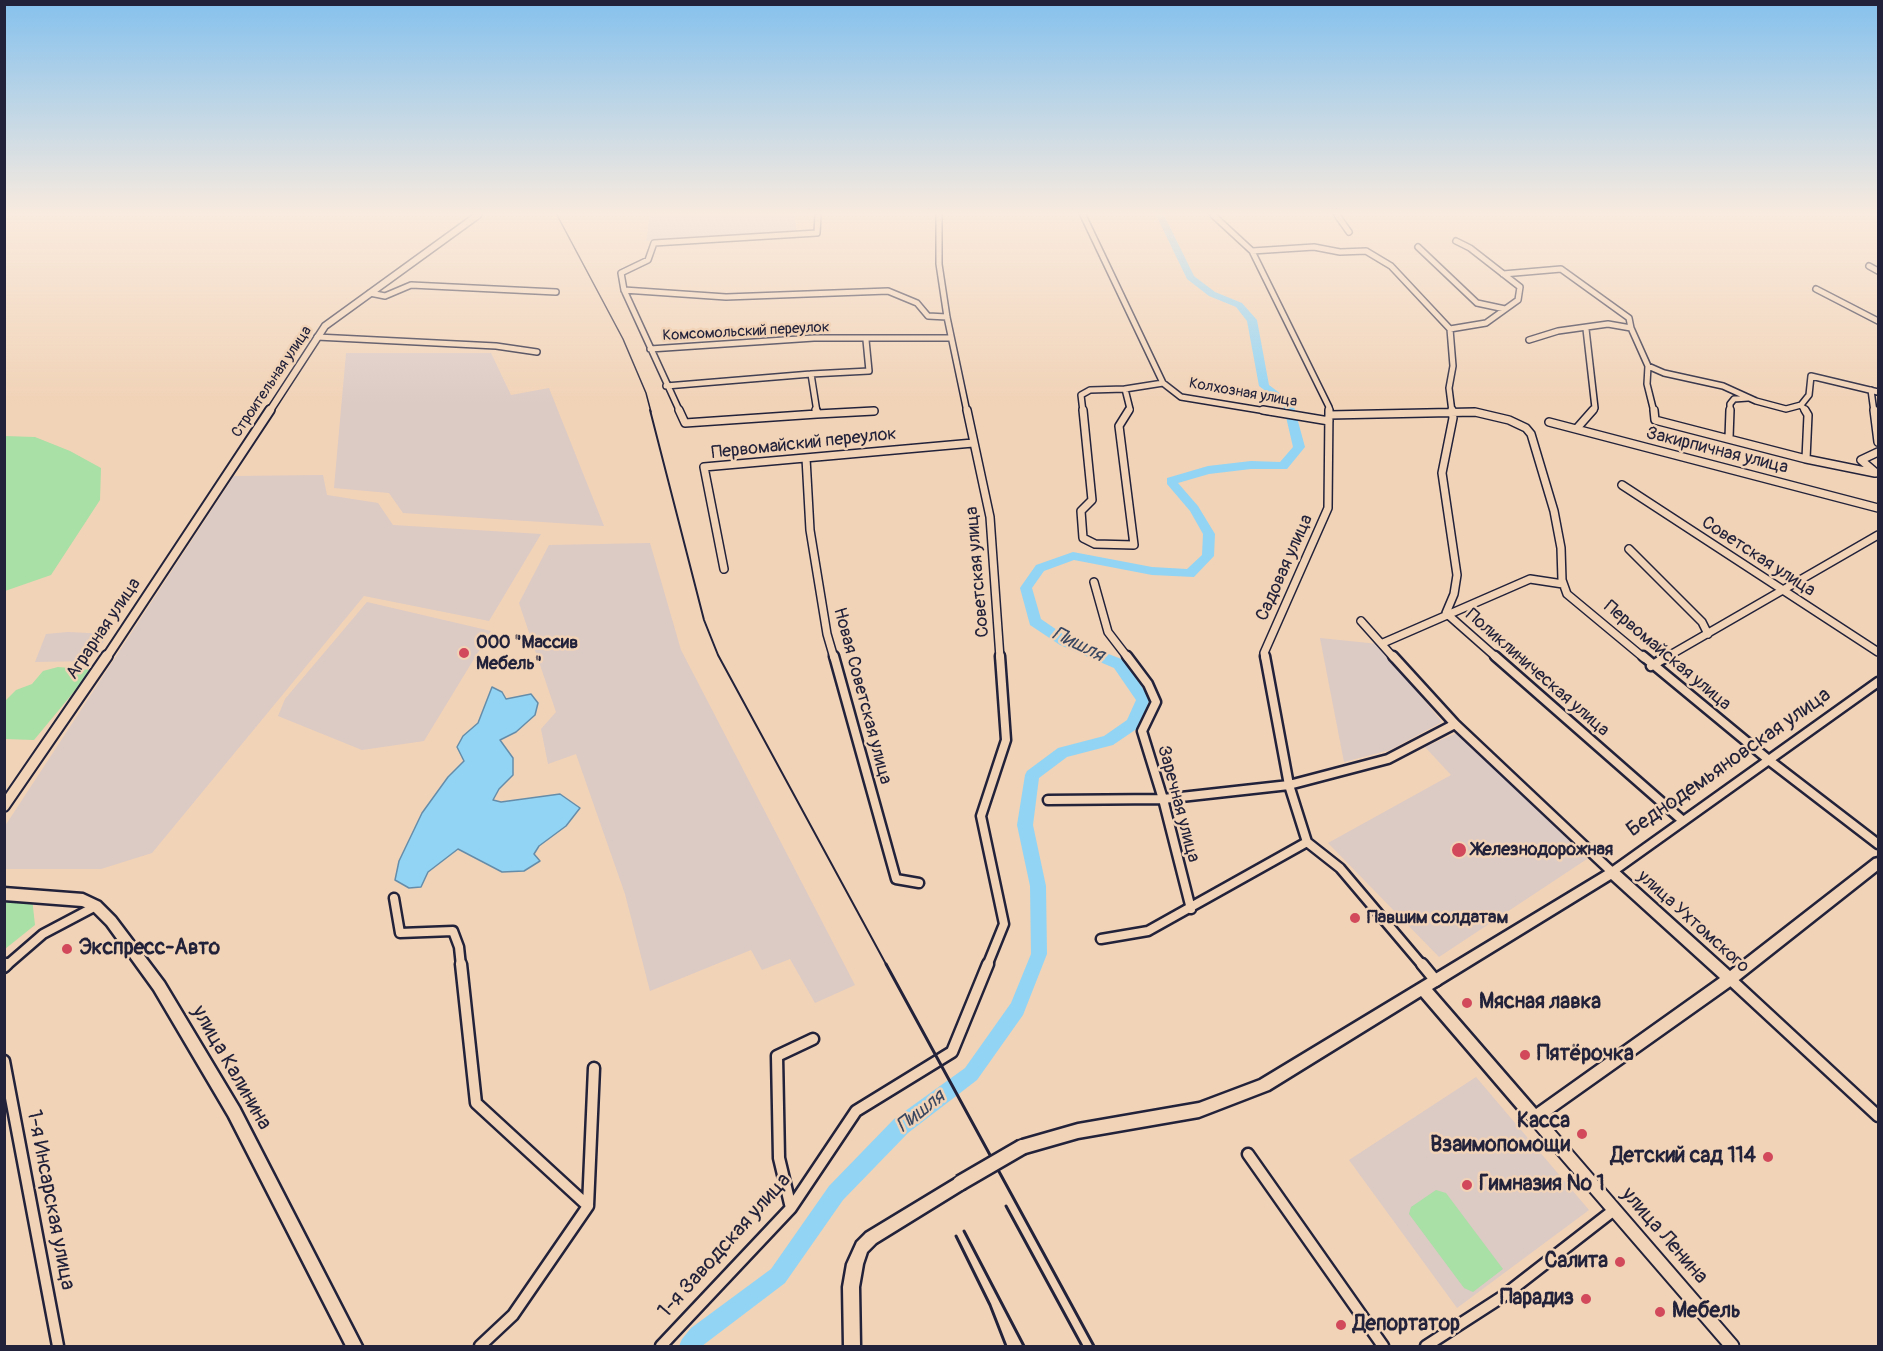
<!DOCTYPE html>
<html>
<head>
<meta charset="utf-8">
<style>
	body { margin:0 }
	#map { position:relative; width:1883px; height:1351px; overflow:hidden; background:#f1d3b7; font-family:Pangolin,sans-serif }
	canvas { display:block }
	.frame { position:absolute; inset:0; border:6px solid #22223b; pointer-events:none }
</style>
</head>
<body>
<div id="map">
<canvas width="1883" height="1351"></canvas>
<div class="frame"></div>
</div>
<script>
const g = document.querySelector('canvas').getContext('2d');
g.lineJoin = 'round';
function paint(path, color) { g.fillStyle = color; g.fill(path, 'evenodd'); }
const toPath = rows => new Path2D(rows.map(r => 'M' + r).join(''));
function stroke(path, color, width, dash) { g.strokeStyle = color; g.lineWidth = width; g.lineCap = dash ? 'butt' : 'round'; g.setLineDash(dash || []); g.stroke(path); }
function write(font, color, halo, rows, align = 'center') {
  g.font = font + ' Pangolin,sans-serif'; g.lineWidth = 5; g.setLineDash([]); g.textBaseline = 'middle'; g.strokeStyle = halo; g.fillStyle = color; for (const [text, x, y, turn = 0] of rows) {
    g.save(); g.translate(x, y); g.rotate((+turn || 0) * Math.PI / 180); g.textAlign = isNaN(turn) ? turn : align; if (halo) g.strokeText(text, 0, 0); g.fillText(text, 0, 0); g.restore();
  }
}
paint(toPath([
	[650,215,794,215,797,231,646,241],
	[346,353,491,353,511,395,549,388,604,526,403,513,389,493,334,488],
	[323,475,327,495,378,503,393,525,541,534,489,621,364,596,152,853,101,869,5,869,5,826,234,476],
	[650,543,681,650,855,985,815,1003,790,959,762,970,751,950,650,991,625,894,576,754,548,764,541,729,556,712,519,603,549,545],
	[367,602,491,631,424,741,362,750,278,716,285,699],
	[68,632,109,634,89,661,35,662,46,634],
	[1320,638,1378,644,1442,722,1390,750,1344,762],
	[1459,732,1590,857,1439,957,1328,843,1451,775,1425,747],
	[1476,1077,1589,1210,1457,1308,1349,1160]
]), '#dccac5');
paint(toPath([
	[4,436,35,437,70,451,101,468,100,500,51,575,5,591],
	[58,667,92,670,34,740,5,739,4,702,16,690,32,684,43,671],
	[5,898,32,898,35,925,5,949],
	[1436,1190,1446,1193,1503,1269,1473,1292,1464,1288,1409,1214,1411,1207]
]), '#a8e0a5');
const water = toPath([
	[492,687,502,692,506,699,531,694,538,703,535,715,516,732,500,740,513,758,513,775,499,789,493,800,501,802,560,794,580,808,566,826,539,846,534,854,540,861,524,871,502,872,458,849,428,872,421,887,409,888,395,880,399,861,422,813,448,777,464,761,457,747,463,736,478,723,492,687]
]);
paint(water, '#92d4f4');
stroke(water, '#658daa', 1.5);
paint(toPath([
	[1156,215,1164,215,1194,276,1215,292,1242,303,1257,320,1269,385,1293,403,1305,447,1287,469,1251,469,1209,474,1178,483,1198,506,1215,534,1214,556,1194,577,1152,575,1074,560,1044,571,1032,588,1041,619,1070,639,1124,660,1150,699,1138,728,1113,745,1067,757,1039,778,1033,825,1046,886,1047,954,1023,1015,977,1080,908,1133,843,1200,785,1283,702,1346,679,1346,682,1339,691,1328,771,1269,829,1186,894,1119,965,1068,1011,1003,1031,954,1030,886,1017,825,1025,775,1027,771,1058,748,1104,736,1127,720,1136,700,1114,668,1060,645,1030,625,1020,588,1022,585,1036,565,1073,552,1152,567,1187,569,1202,555,1203,534,1190,511,1167,484,1167,478,1208,466,1251,461,1280,462,1293,447,1283,404,1259,386,1247,321,1236,307,1209,296,1187,279,1156,215]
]), '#92d4f4');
const minorFar3 = toPath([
	[939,215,939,264,947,317,967,412],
	[1083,215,1163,383,1181,397,1272,412],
	[1213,215,1252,251,1329,407,1329,412],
	[1337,215,1349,232],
	[1418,247,1477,303,1505,309],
	[1252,251,1314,247,1340,252,1366,251,1391,266,1450,329,1453,366,1449,388,1452,412],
	[1869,266,1878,271],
	[1503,274,1561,269,1629,318,1631,328,1608,324,1558,331,1529,340],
	[1816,289,1878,321],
	[624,290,726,297,888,291,917,303,928,316,947,317],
	[370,293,385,296,411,285,556,292],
	[1631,328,1648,366,1647,384,1654,412],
	[1450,329,1486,323,1518,300,1520,287,1470,248,1456,241],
	[1586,329,1595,408,1592,412],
	[317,337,496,346,537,352],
	[650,349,814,338,951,338],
	[1648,366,1664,373,1723,386,1756,401,1786,409,1801,405,1809,395,1811,376,1878,392],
	[666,386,811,374],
	[1125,389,1130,409,1128,412],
	[1125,389,1163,383],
	[1871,390,1874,412],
	[1801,405,1806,412],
	[680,412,624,290,621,273,648,260,654,243,817,233,818,215],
	[817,412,811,374,869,371,866,340],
	[859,412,874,411],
	[1083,412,1081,395,1090,390,1125,389],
	[1730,412,1730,404,1734,399,1748,398]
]);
const minorFar2 = toPath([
	[679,410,685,423,817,414,816,410],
	[967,410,990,517,1000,658],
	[1083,410,1092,500,1081,511,1083,538,1095,544,1134,545,1119,426,1129,410],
	[1263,410,1329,421],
	[1452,410,1453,418,1442,473,1457,575,1454,594,1446,613,1497,658],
	[1654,410,1655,420,1806,459],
	[1805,410,1808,415,1806,459,1875,473],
	[1874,410,1878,442],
	[817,414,874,411],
	[1329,415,1475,412,1509,420,1526,428,1531,434,1554,511,1561,548,1562,580,1567,594,1644,658],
	[1549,422,1878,508],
	[1578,427,1593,410],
	[1729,438,1730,410],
	[806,458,810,530,827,634,834,658],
	[1875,472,1861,460,1878,452],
	[1622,485,1878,652],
	[1629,549,1702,622,1708,634],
	[724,569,704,467,973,443],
	[1094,582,1108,632,1128,658],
	[1361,621,1394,658],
	[1383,643,1530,579,1563,584],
	[1265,658,1264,653,1328,508,1329,410],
	[1665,658,1878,535]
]);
const minorFar1 = toPath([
	[834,656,896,879,919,883],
	[1127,656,1148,684,1156,702,1142,731,1163,799,1191,909],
	[1265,656,1289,785,1307,842,1340,868,1423,966],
	[1393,656,1455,724,1612,872,1878,682],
	[1495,656,1682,820],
	[1643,656,1770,761,1878,844],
	[1651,666,1668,656],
	[1048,800,1163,799,1289,785,1388,759,1455,724],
	[394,898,400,933,453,931,459,947,461,966],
	[1101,939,1148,931,1307,842],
	[6,966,43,934,96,906],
	[987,966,1004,924,981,816,1006,740,1000,656]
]);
const minor = toPath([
	[461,964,476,1103,588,1206,513,1315,480,1346],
	[1422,964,1436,981],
	[4,967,7,964],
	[1730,979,1878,1116],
	[4,1061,58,1346],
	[1248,1154,1383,1346],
	[588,1206,594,1068],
	[791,1208,779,1158,777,1056,813,1039],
	[661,1346,791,1208,856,1111,952,1052,988,964],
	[1426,1346,1502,1297,1614,1210]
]);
const tertiaryFar3 = toPath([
	[269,412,325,326,478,215]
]);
const tertiaryFar2 = toPath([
	[106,658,270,410]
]);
const tertiaryFar1 = toPath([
	[4,806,107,656]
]);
const tertiary = toPath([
	[1535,1118,1732,1346]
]);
const secondary = toPath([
	[1878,858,1878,870,1735,983,1535,1125,1530,1123,1421,996,1269,1090,1199,1117,1078,1138,1022,1154,1017,1152,1015,1147,1017,1142,1022,1140,1078,1124,1199,1103,1260,1080,1612,867,1616,868,1730,971,1874,859,1878,858],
	[1611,879,1720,978,1536,1109,1432,989,1611,879],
	[4,888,83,894,100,902,115,917,164,982,239,1107,362,1346,346,1346,229,1117,154,990,107,925,92,910,82,906,4,900,4,888],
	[960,1176,965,1178,967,1183,965,1188,876,1243,867,1252,863,1264,859,1287,860,1346,844,1346,843,1287,847,1264,857,1242,866,1233,960,1176]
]);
stroke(minorFar3, '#22223b', 8);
stroke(minorFar2, '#22223b', 10);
stroke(minorFar1, '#22223b', 13);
stroke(minor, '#22223b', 15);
stroke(tertiaryFar3, '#22223b', 9);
stroke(tertiaryFar2, '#22223b', 12);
stroke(tertiaryFar1, '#22223b', 14);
stroke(tertiary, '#22223b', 17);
stroke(secondary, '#22223b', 5);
stroke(minorFar3, '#f1d3b7', 5);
stroke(minorFar2, '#f1d3b7', 7);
stroke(minorFar1, '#f1d3b7', 8);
stroke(minor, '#f1d3b7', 10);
stroke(tertiaryFar3, '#f1d3b7', 6);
stroke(tertiaryFar2, '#f1d3b7', 8);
stroke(tertiaryFar1, '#f1d3b7', 10);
stroke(tertiary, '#f1d3b7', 13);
paint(secondary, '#f1d3b7');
stroke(toPath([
	[557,215,623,339,646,393,651,412]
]), '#22223b', 1.5);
stroke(toPath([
	[650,410,704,620,718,655,887,966]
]), '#22223b', 2);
stroke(toPath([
	[886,964,1094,1346],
	[1006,1206,1082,1346],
	[964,1231,1024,1346],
	[956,1236,990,1305,1006,1346]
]), '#22223b', 3);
const secondaryBridge = toPath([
	[960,1183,1022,1147]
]);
stroke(secondaryBridge, '#22223b', 19, []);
stroke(secondaryBridge, '#f1d3b7', 14);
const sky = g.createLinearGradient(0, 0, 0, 404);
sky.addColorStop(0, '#85c1ed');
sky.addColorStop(0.53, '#f9ebdf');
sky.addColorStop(1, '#f9ebdf00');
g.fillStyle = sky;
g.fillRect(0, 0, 1883, 404);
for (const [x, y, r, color] of [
	[464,653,6,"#d1495b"],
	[1459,850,8,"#d1495b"],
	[1355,918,6,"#d1495b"],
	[67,949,6,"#d1495b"],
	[1467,1003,6,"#d1495b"],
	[1525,1055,6,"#d1495b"],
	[1582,1134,6,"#d1495b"],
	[1768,1157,6,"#d1495b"],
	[1467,1185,6,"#d1495b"],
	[1620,1262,6,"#d1495b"],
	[1586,1299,6,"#d1495b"],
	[1660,1312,6,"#d1495b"],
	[1341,1325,6,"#d1495b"]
]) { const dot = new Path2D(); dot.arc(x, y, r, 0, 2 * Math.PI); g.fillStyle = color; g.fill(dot); stroke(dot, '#f1d3b7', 2); }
write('15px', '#22223b', '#f1d3b7', [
	["Комсомольский переулок",746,332,-3],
	["Строительная улица",272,382,-56],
	["Колхозная улица",1243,393,10]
]);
write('18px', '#22223b', '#f1d3b7', [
	["Первомайский переулок",804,444,-6],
	["Закирпичная улица",1717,451,14],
	["Советская улица",1758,557,33],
	["Садовая улица",1285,568,-66],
	["Советская улица",978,572,-95],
	["Аграрная улица",104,629,-56],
	["Первомайская улица",1667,656,40],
	["Поликлиническая улица",1537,673,41],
	["Новая Советская улица",862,696,75],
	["Заречная улица",1178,804,75],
	["улица Ухтомского",1693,922,42]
]);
write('bold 18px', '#22223b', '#f1d3b7', [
	["ООО \"Массив",476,643],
	["Мебель\"",476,664],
	["Железнодорожная",1472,850],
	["Павшим солдатам",1367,918]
], 'left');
write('italic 20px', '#384660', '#f1d3b7', [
	["Пишля",1078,645,26],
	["Пишля",921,1112,-38]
]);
write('21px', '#22223b', '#f1d3b7', [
	["Беднодемьяновская улица",1729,763,-35],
	["улица Калинина",231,1068,60],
	["1-я Инсарская улица",50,1200,79],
	["улица Ленина",1664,1236,49],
	["1-я Заводская улица",725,1246,-48]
]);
write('bold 21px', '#22223b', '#f1d3b7', [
	["Экспресс-Авто",79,949],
	["Мясная лавка",1479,1003],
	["Пятёрочка",1537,1055],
	["Касса",1570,1122,"right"],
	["Взаимопомощи",1570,1146,"right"],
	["Детский сад 114",1756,1157,"right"],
	["Гимназия № 1",1479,1185],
	["Салита",1608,1262,"right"],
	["Парадиз",1574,1299,"right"],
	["Мебель",1672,1312],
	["Депортатор",1353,1325]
], 'left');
</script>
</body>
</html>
